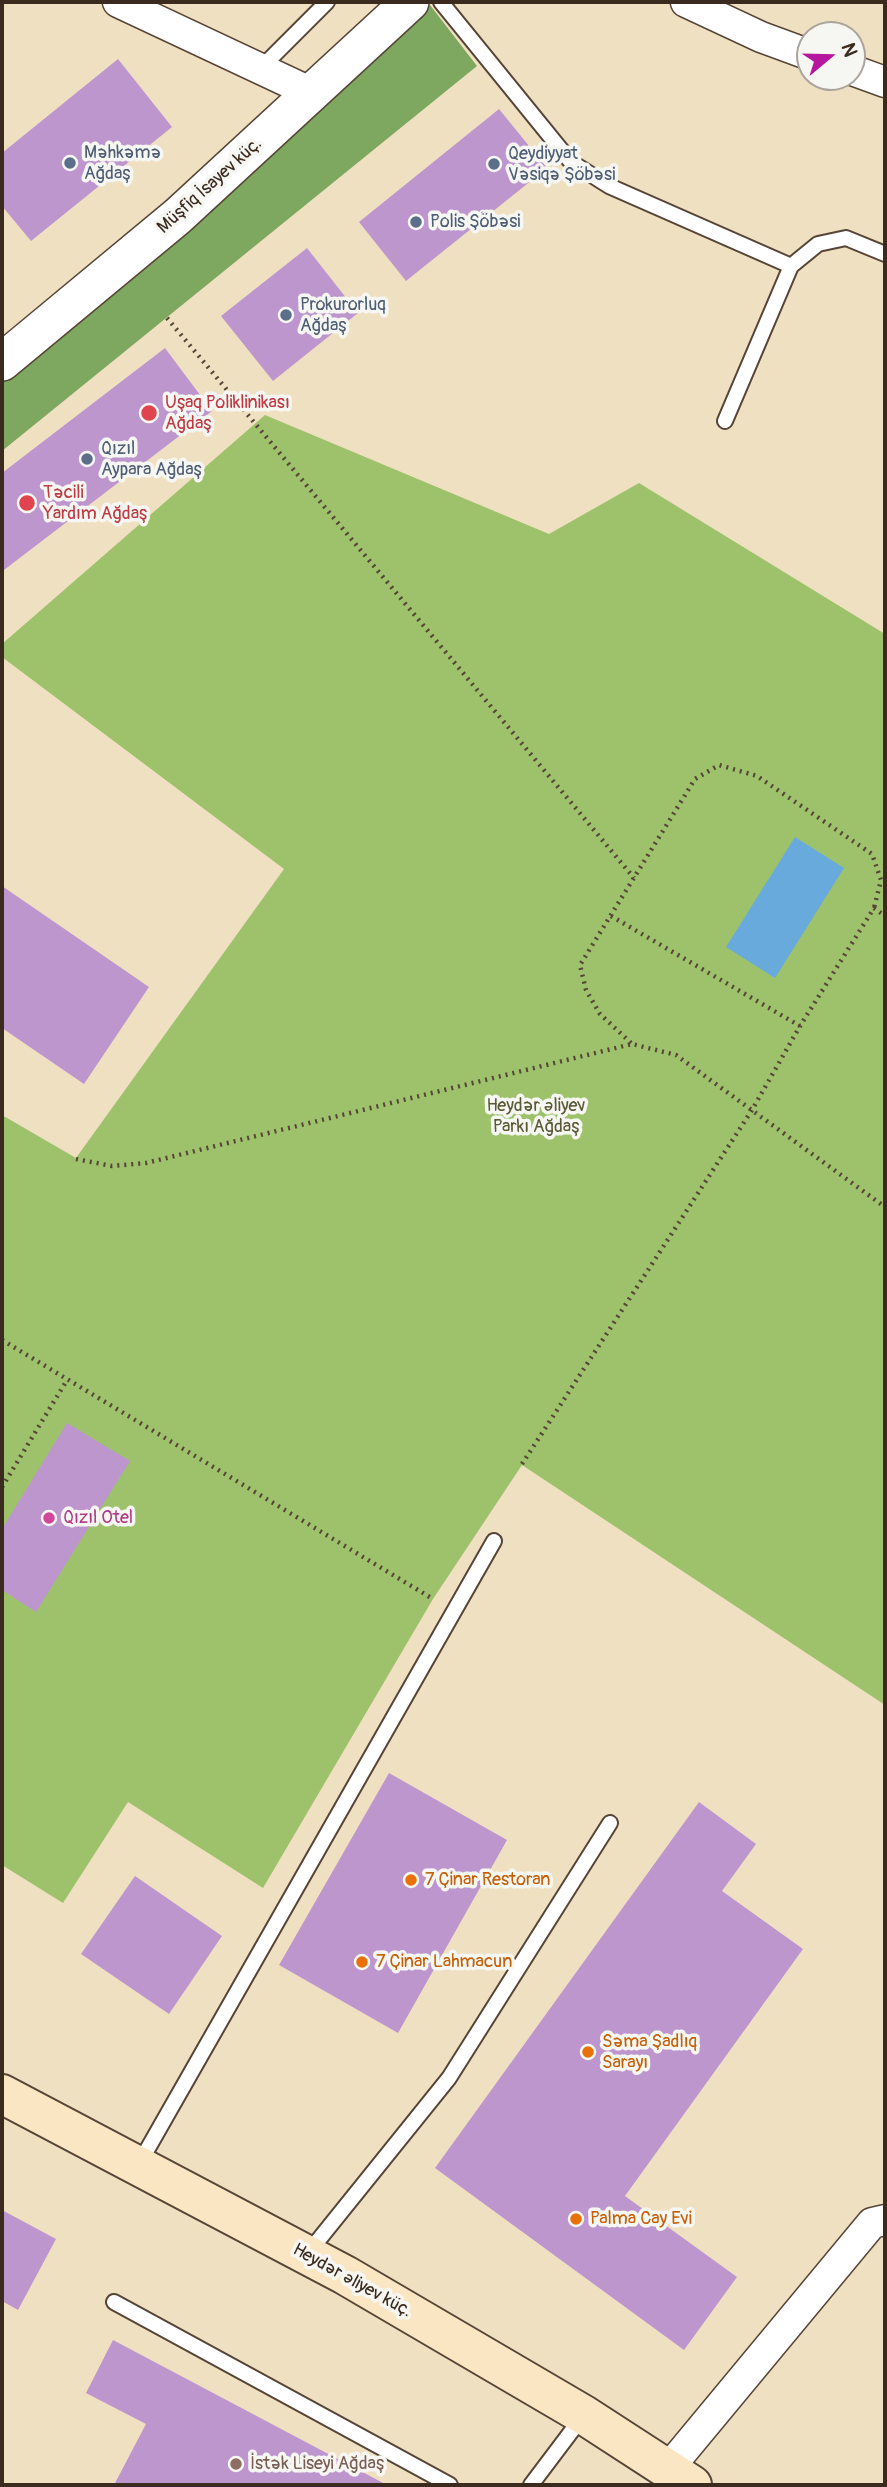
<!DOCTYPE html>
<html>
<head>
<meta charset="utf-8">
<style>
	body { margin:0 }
	#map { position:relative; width:887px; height:2487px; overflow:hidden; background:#f0e0c2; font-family:Pangolin,sans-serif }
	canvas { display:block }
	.frame { position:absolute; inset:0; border:4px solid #3b2a1e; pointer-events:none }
	.north { position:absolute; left:796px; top:21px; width:70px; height:70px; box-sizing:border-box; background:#f6f6f2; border:2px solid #aba49d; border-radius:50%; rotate:71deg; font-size:19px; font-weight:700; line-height:28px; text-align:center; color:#3b2a1e }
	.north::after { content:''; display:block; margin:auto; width:24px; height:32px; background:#b5179e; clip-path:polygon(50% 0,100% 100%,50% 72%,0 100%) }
</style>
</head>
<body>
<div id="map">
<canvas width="887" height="2487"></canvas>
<div class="frame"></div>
<div class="north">N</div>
</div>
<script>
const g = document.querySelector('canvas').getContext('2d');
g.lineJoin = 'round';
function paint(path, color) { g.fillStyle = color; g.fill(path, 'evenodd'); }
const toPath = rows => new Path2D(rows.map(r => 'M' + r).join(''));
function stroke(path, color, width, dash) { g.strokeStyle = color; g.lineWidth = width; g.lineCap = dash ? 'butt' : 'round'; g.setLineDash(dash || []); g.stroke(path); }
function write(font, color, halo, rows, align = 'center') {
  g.font = font + ' Pangolin,sans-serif'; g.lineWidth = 7; g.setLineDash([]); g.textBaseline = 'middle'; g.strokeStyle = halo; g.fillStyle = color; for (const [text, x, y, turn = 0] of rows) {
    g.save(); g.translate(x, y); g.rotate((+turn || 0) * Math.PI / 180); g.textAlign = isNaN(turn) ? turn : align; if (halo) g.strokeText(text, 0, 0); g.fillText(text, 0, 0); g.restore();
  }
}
paint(toPath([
	[265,415,549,534,639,483,885,634,885,1705,522,1465,433,1599,263,1888,128,1802,63,1903,2,1865,2,1115,76,1158,284,869,2,657,2,644]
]), '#9ec26c');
paint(toPath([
	[430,5,477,66,2,451,2,383,203,212]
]), '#7ea860');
paint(toPath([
	[795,837,844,868,775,978,726,947]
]), '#68aadc');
paint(toPath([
	[118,59,172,127,31,241,2,206,2,153],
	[499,109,547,168,406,281,359,222],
	[307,248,358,313,273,381,221,316],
	[165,348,212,411,4,570,2,567,2,473],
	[2,886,149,987,84,1084,2,1028],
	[67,1423,130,1461,36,1612,2,1590,2,1529],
	[389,1773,507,1840,398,2033,279,1965],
	[699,1802,756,1844,722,1891,803,1949,625,2196,737,2277,684,2350,435,2168],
	[135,1876,222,1936,169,2014,81,1954],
	[2,2210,56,2239,18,2310,2,2301],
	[113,2340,387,2485,114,2485,146,2424,86,2393]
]), '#be96ce');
const service = toPath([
	[441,2,571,162,609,186,791,266],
	[260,69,327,2],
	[725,421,791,266,818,244,846,238,885,254],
	[139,2164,494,1541],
	[308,2253,449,2078,610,1823],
	[114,2302,450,2485],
	[531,2485,583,2416]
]);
const minor = toPath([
	[118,2,312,93],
	[686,2,761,37,810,55],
	[852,70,885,82],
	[668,2469,872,2223,885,2220]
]);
const tertiary = toPath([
	[2,362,178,216,410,2]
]);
const secondary = toPath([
	[2,2094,345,2275,584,2415,692,2485]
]);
stroke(service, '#564537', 18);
stroke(minor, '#564537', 33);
stroke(tertiary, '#564537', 40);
stroke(secondary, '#564537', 42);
stroke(toPath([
	[167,318,634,878],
	[611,916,800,1026],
	[631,1043,600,1014,586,990,580,965,695,779,719,765,757,776,872,854,881,880,874,908],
	[76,1159,112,1166,146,1163,632,1044,676,1055,885,1207],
	[2,1340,433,1599],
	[522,1464,752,1110,800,1026,874,908,885,916],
	[2,1487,67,1380]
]), '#564537', 4.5, [2, 5]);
stroke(service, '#fff', 14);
stroke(minor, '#fff', 30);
stroke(tertiary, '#fff', 37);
stroke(secondary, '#fbe6c4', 38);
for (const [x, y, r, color] of [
	[70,163,7,"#5c6f8a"],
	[494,164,7,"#5c6f8a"],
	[416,222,7,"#5c6f8a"],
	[286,315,7,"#5c6f8a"],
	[149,413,9,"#e0444e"],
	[87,459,7,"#5c6f8a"],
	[27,503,9,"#e0444e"],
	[49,1518,7,"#d1479c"],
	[411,1880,7,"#e8710a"],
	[362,1962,7,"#e8710a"],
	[588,2052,7,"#e8710a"],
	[576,2219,7,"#e8710a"],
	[236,2464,7,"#8d6e63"]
]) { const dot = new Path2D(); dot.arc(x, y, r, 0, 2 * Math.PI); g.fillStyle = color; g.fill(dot); stroke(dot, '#f6f6f2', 2.5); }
write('18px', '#4e5e75', '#f6f6f2', [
	["Məhkəmə",84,153],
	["Ağdaş",84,174],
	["Qeydiyyat",508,154],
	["Vəsiqə Şöbəsi",508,175],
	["Polis Şöbəsi",430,222],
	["Prokurorluq",300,305],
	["Ağdaş",300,326],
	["Qızıl",101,449],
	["Aypara Ağdaş",101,470]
], 'left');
write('18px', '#3b2a1e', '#f6f6f2', [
	["Müşfiq İsayev küç.",210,186,-42],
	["Heydər Əliyev küç.",352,2281,29]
]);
write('18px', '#be3a42', '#f6f6f2', [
	["Uşaq Poliklinikası",165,403],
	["Ağdaş",165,424],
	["Təcili",43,493],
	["Yardım Ağdaş",43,514]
], 'left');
write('18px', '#595835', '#f6f6f2', [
	["Heydər Əliyev",536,1106],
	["Parkı Ağdaş",536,1127]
]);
write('18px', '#b23c85', '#f6f6f2', [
	["Qızıl Otel",63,1518]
], 'left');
write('18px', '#c56008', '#f6f6f2', [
	["7 Çinar Restoran",425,1880],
	["7 Çinar Lahmacun",376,1962],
	["Səma Şadlıq",602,2042],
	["Sarayı",602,2063],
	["Palma Cay Evi",590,2219]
], 'left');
write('18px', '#785e54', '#f6f6f2', [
	["İstək Liseyi Ağdaş",250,2464]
], 'left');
</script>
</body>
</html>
